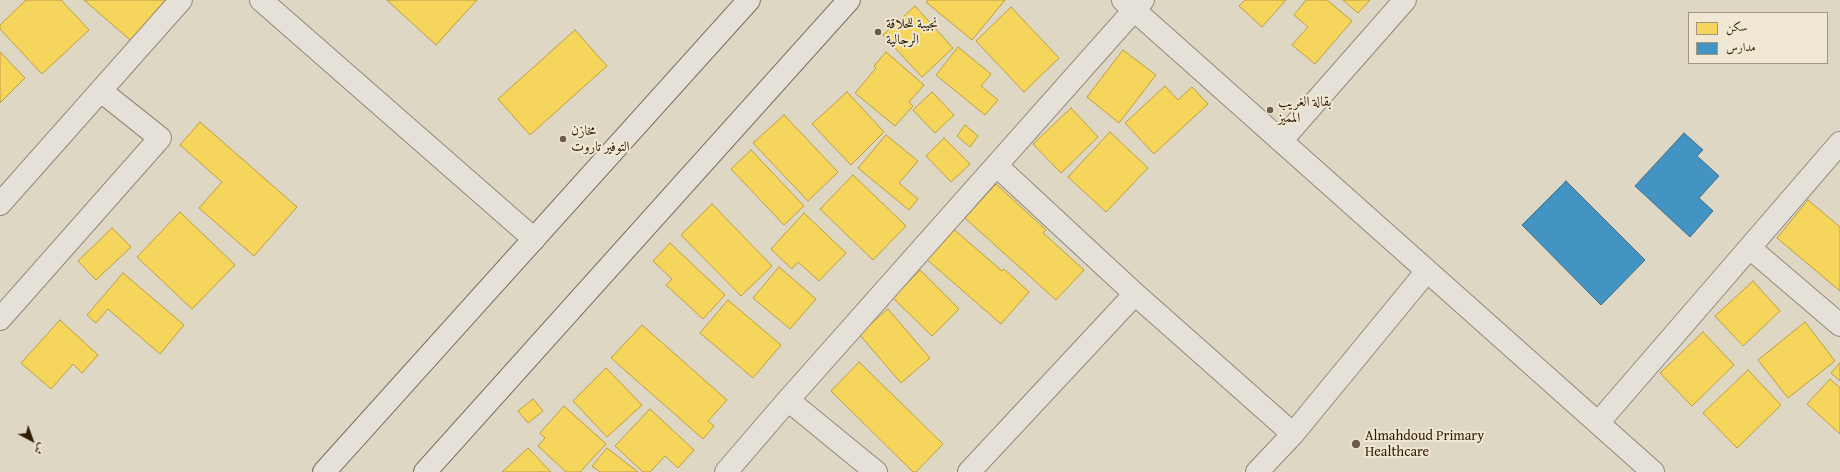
<!DOCTYPE html>
<html>
<head>
<meta charset="utf-8">
<style>
	body { margin:0 }
	#map { position:relative; width:1840px; height:472px; overflow:hidden; background:#ded7c4; font-family:"Gentium Book Plus",Amiri,serif }
	canvas { display:block }
	.legend { position:absolute; left:1688px; top:12px; width:140px; height:52px; box-sizing:border-box; background:#f0e8d2; border:1px solid #a39680; margin:0; padding:5px 7px; list-style:none; font-size:12px; color:#301c05 }
	.legend li { display:flex; align-items:center; gap:8px; height:20px }
	.legend b { width:20px; border:1px solid #a39680 }
	.north { position:absolute; left:12px; top:420px; width:40px; height:40px; -webkit-text-stroke:3px #f0e8d2; paint-order:stroke; rotate:139deg; font-size:11px; font-weight:700; line-height:16px; text-align:center; color:#301c05 }
	.north::after { content:''; display:block; margin:auto; width:14px; height:18px; background:#301c05; clip-path:polygon(50% 0,100% 100%,50% 72%,0 100%) }
</style>
</head>
<body>
<div id="map">
<canvas width="1840" height="472"></canvas>
<ul class="legend">
<li><b style="height:11px;background:#f6d55c"></b>سكن</li>
<li><b style="height:11px;background:#4393c3"></b>مدارس</li>
</ul>
<div class="north">ش</div>
</div>
<script>
const g = document.querySelector('canvas').getContext('2d');
g.lineJoin = 'round';
function paint(path, color) { g.fillStyle = color; g.fill(path, 'evenodd'); }
const toPath = rows => new Path2D(rows.map(r => 'M' + r).join(''));
function stroke(path, color, width, dash) { g.strokeStyle = color; g.lineWidth = width; g.lineCap = dash ? 'butt' : 'round'; g.setLineDash(dash || []); g.stroke(path); }
function write(font, color, halo, rows, align = 'center') {
  g.font = font + ' "Gentium Book Plus",Amiri,serif'; g.lineWidth = 4; g.setLineDash([]); g.textBaseline = 'middle'; g.strokeStyle = halo; g.fillStyle = color; for (const [text, x, y, turn = 0] of rows) {
    g.save(); g.translate(x, y); g.rotate((+turn || 0) * Math.PI / 180); g.textAlign = isNaN(turn) ? turn : align; if (halo) g.strokeText(text, 0, 0); g.fillText(text, 0, 0); g.restore();
  }
}
const homes = toPath([
	[26,0,61,0,89,30,42,74,0,29,0,25,26,0],
	[84,0,175,0,136,45,84,0],
	[387,0,477,0,436,45,387,0],
	[928,0,1005,0,972,40,926,2,928,0],
	[1245,0,1286,0,1262,27,1239,6,1245,0],
	[1306,0,1327,0,1352,21,1315,64,1292,45,1308,27,1294,15,1306,0],
	[1343,0,1370,0,1358,13,1343,0],
	[915,6,953,48,922,77,883,35,915,6],
	[1011,7,1059,58,1024,92,976,41,1011,7],
	[575,30,607,66,530,135,498,99,575,30],
	[958,47,991,74,981,86,998,100,985,115,936,75,958,47],
	[1123,50,1156,75,1119,123,1087,97,1123,50],
	[0,52,25,78,0,103,0,52],
	[886,52,924,85,909,102,913,106,895,126,855,93,876,68,874,66,886,52],
	[1165,86,1178,100,1192,87,1208,104,1154,154,1125,123,1165,86],
	[847,92,884,132,851,165,812,124,847,92],
	[932,92,954,115,935,133,913,110,932,92],
	[1071,108,1098,137,1061,173,1033,144,1071,108],
	[784,115,838,172,808,201,753,143,784,115],
	[200,122,297,207,254,256,199,208,222,182,180,145,200,122],
	[965,125,978,136,970,147,957,136,965,125],
	[1110,132,1148,168,1106,212,1068,177,1110,132],
	[886,135,918,161,899,183,918,199,909,210,858,168,886,135],
	[944,138,970,164,951,182,926,156,944,138],
	[751,150,804,206,784,225,731,169,751,150],
	[853,175,906,226,873,260,820,209,853,175],
	[996,184,1046,230,1043,233,1084,270,1056,300,965,218,996,184],
	[1808,200,1840,227,1840,291,1777,238,1808,200],
	[712,204,772,266,741,296,681,235,712,204],
	[180,212,235,265,192,309,137,257,180,212],
	[804,213,846,253,819,281,798,262,792,269,771,249,804,213],
	[951,227,1002,271,1004,269,1029,292,1001,324,924,257,951,227],
	[112,228,131,247,96,280,78,261,112,228],
	[670,243,725,295,703,319,666,285,672,279,653,261,670,243],
	[779,267,816,299,790,329,753,298,779,267],
	[920,270,959,309,932,336,893,298,920,270],
	[123,273,184,325,160,354,108,309,96,323,87,315,123,273],
	[1753,281,1780,311,1743,346,1715,316,1753,281],
	[728,300,781,345,753,378,700,333,728,300],
	[888,309,930,358,901,383,859,334,888,309],
	[60,320,98,355,82,373,73,364,51,389,21,363,60,320],
	[1805,322,1835,361,1788,398,1758,360,1805,322],
	[642,325,727,400,708,421,714,426,703,439,611,358,642,325],
	[1703,332,1734,365,1692,406,1660,373,1703,332],
	[859,362,943,444,916,472,913,472,831,391,859,362],
	[1840,363,1840,381,1831,373,1840,363],
	[606,368,642,405,607,437,573,401,606,368],
	[1748,370,1781,405,1737,448,1703,413,1748,370],
	[1830,379,1840,388,1840,434,1807,404,1830,379],
	[533,399,543,411,528,423,518,411,533,399],
	[564,406,606,444,580,472,566,472,538,446,545,438,540,433,564,406],
	[650,409,694,450,678,468,665,456,650,472,643,472,615,446,650,409],
	[528,448,551,472,502,472,528,448],
	[607,448,638,472,600,472,592,466,607,448]
]);
paint(homes, '#f6d55c');
stroke(homes, '#bb9e42', 1);
const schools = toPath([
	[1684,133,1703,150,1697,156,1719,176,1699,198,1713,211,1690,237,1635,186,1684,133],
	[1566,181,1645,260,1601,305,1522,225,1566,181]
]);
paint(schools, '#4393c3');
stroke(schools, '#3d6f8a', 1);
const street = toPath([
	[261,0,534,239],
	[1123,0,1653,472],
	[1281,141,1405,0],
	[997,166,1135,294,1293,434],
	[0,204,181,0],
	[1750,248,1840,325],
	[0,319,160,138,101,91],
	[788,400,876,472],
	[1598,423,1840,143],
	[726,472,788,400,1143,0],
	[969,472,1135,294],
	[1257,472,1293,434,1427,271]
]);
const secondary = toPath([
	[324,472,749,0],
	[425,472,849,0]
]);
stroke(street, '#90897b', 24);
stroke(secondary, '#777063', 24);
stroke(street, '#e5e1d8', 22);
stroke(secondary, '#e5e1d8', 22);
for (const [x, y, r, color] of [
	[878,32,4,"#6d5d48"],
	[1270,110,4,"#6d5d48"],
	[563,139,4,"#6d5d48"],
	[1356,444,5,"#6d5d48"]
]) { const dot = new Path2D(); dot.arc(x, y, r, 0, 2 * Math.PI); g.fillStyle = color; g.fill(dot); stroke(dot, '#f0e8d2', 1.5); }
write('14px', '#301c05', '#f0e8d2', [
	["نجيبة للحلاقة",886,24],
	["الرجالية",886,40],
	["بقالة الغريب",1278,102],
	["المميز",1278,118],
	["مخازن",571,131],
	["التوفير تاروت",571,147],
	["Almahdoud Primary",1365,436],
	["Healthcare",1365,452]
], 'left');
</script>
</body>
</html>
